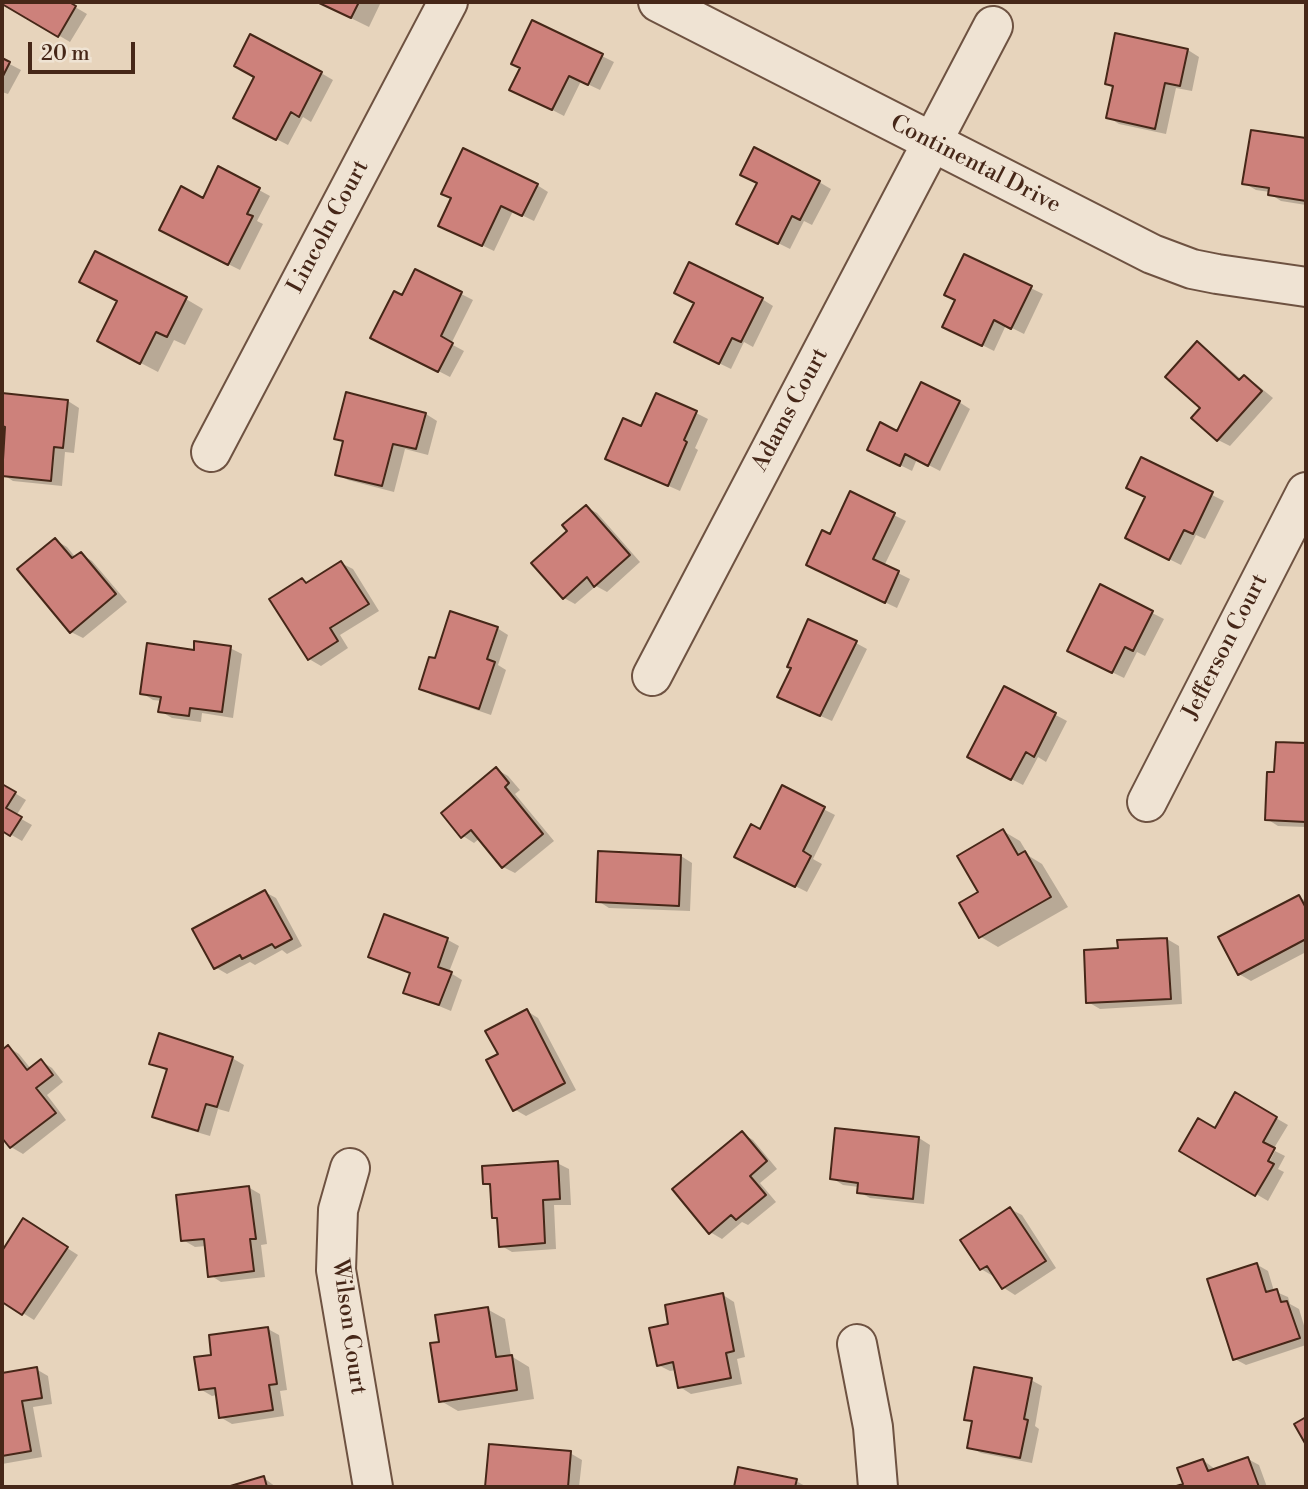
<!DOCTYPE html>
<html>
<head>
<meta charset="utf-8">
<style>
	body { margin:0 }
	#map { position:relative; width:1308px; height:1489px; overflow:hidden; background:#e7d4bc; font-family:"Libre Bodoni",serif }
	canvas { display:block }
	.frame { position:absolute; inset:0; border:4px solid #462718; pointer-events:none }
	.scale { position:absolute; left:28px; top:42px; width:107px; height:32px; box-sizing:border-box; border:4px solid #462718; border-top:0; padding-left:9px; font-size:21px; line-height:24px; white-space:nowrap; color:#462718; -webkit-text-stroke:5px #efe3d3; paint-order:stroke }
</style>
</head>
<body>
<div id="map">
<canvas width="1308" height="1489"></canvas>
<div class="frame"></div>
<div class="scale">20 m</div>
</div>
<script>
const g = document.querySelector('canvas').getContext('2d');
g.lineJoin = 'round';
function paint(path, color) { g.fillStyle = color; g.fill(path, 'evenodd'); }
const toPath = rows => new Path2D(rows.map(r => 'M' + r).join(''));
function stroke(path, color, width, dash) { g.strokeStyle = color; g.lineWidth = width; g.lineCap = dash ? 'butt' : 'round'; g.setLineDash(dash || []); g.stroke(path); }
function write(font, color, halo, rows, align = 'center') {
  g.font = font + ' "Libre Bodoni",serif'; g.lineWidth = 5; g.setLineDash([]); g.textBaseline = 'middle'; g.strokeStyle = halo; g.fillStyle = color; for (const [text, x, y, turn = 0] of rows) {
    g.save(); g.translate(x, y); g.rotate((+turn || 0) * Math.PI / 180); g.textAlign = isNaN(turn) ? turn : align; if (halo) g.strokeText(text, 0, 0); g.fillText(text, 0, 0); g.restore();
  }
}
paint(toPath([
	[2,2,72,2,70,4,87,14,70,42],
	[318,2,381,2,369,27],
	[533,22,614,62,600,90,581,81,564,116,523,95,522,68],
	[1117,35,1188,50,1199,57,1192,91,1176,88,1166,134,1119,124,1108,117,1114,88,1106,84],
	[2,60,21,70,8,94,2,92],
	[321,73,333,80,311,122,303,117,288,145,247,124],
	[1252,132,1306,140,1306,205,1281,201,1270,194,1270,192,1256,190,1244,183],
	[819,182,831,189,812,225,804,221,790,249,750,229],
	[537,185,548,192,534,221,513,211,494,251,452,231],
	[259,190,270,196,257,221,263,224,240,270,172,236],
	[965,256,1043,294,1024,334,1006,325,994,351,956,332,956,300],
	[416,271,473,300,451,344,464,351,450,377,384,343],
	[186,299,203,309,185,345,174,340,158,372,116,350],
	[762,299,773,306,753,347,744,342,731,369,688,348],
	[1197,343,1208,350,1242,380,1244,377,1256,384,1273,398,1230,446,1218,440,1194,418,1203,408],
	[2,394,68,401,79,408,74,453,65,452,62,486,13,481,2,474,7,429,2,426],
	[348,394,426,414,437,421,428,455,405,449,394,492,348,480,337,474,345,443,336,438],
	[959,402,970,409,940,471,917,459,912,471,880,455,898,433],
	[696,413,708,419,695,448,698,450,680,491,619,464,642,428],
	[1142,460,1224,501,1205,539,1196,535,1181,565,1139,544,1147,497],
	[851,494,906,521,884,566,910,579,897,608,819,571,830,536],
	[586,507,597,513,640,562,607,592,596,586,575,604,564,598,569,531],
	[55,540,67,547,76,558,81,554,92,561,127,602,83,638,71,632],
	[341,563,353,569,379,611,340,635,348,648,321,666,309,659,302,580,309,584],
	[1101,587,1164,619,1145,656,1137,652,1124,678,1081,657],
	[497,628,508,635,498,665,506,670,491,715,432,695,421,688,436,660],
	[856,643,867,649,832,721,791,703,793,668],
	[230,648,242,654,233,718,202,713,201,722,172,718,160,711,162,701,153,700,142,693,195,652],
	[1005,688,1067,721,1046,762,1038,757,1023,785,980,763],
	[1277,744,1306,745,1306,827,1278,826,1267,819,1276,774],
	[496,769,508,776,520,790,515,794,554,841,515,873,503,867,480,838,474,843,463,836],
	[2,785,26,800,16,816,32,825,22,841,3,830,2,833],
	[782,788,835,815,813,859,822,864,807,892,748,862],
	[1003,831,1020,841,1029,856,1042,864,1068,907,998,947,981,937,980,892],
	[681,856,692,863,690,911,609,908,598,901],
	[265,892,276,898,302,946,287,954,282,950,255,965,250,962,227,974,215,967],
	[1299,897,1306,901,1306,952,1251,981,1239,974],
	[385,916,448,940,459,946,449,972,462,980,451,1011,405,992,412,974,370,956],
	[1167,939,1179,946,1182,1004,1100,1009,1088,1002,1119,950],
	[527,1011,538,1018,576,1090,526,1116,514,1109,500,1055],
	[8,1047,19,1054,31,1069,41,1061,52,1068,63,1082,47,1095,66,1120,23,1154,11,1147,2,1135,2,1052],
	[232,1058,244,1065,229,1112,218,1109,210,1136,166,1123,154,1116,169,1072,151,1063],
	[1236,1095,1288,1125,1262,1168,1265,1170,1275,1151,1285,1156,1278,1169,1284,1172,1268,1201,1181,1150,1216,1130],
	[742,1133,753,1140,777,1169,760,1183,776,1202,748,1225,742,1222,722,1239,710,1232],
	[919,1138,930,1145,924,1204,870,1198,859,1192,859,1187,843,1185,832,1178],
	[557,1163,569,1169,571,1205,554,1205,556,1249,512,1252,500,1245,499,1219,494,1217,492,1187,484,1183],
	[248,1187,260,1194,267,1244,261,1245,265,1277,221,1282,210,1275,206,1246,195,1247,183,1240],
	[1010,1209,1022,1215,1056,1268,1015,1295,1004,1288,995,1275,993,1276,981,1269],
	[23,1220,78,1255,34,1320,2,1300,2,1254],
	[1256,1264,1268,1271,1274,1291,1288,1297,1290,1304,1299,1309,1306,1332,1306,1345,1246,1365,1235,1359],
	[723,1295,734,1302,745,1357,737,1359,742,1384,691,1394,680,1387,676,1370,670,1371,658,1365,671,1325],
	[487,1309,505,1319,511,1356,529,1367,534,1399,458,1411,441,1401,441,1343],
	[268,1329,279,1335,287,1390,280,1391,284,1416,232,1424,220,1417,217,1395,212,1396,200,1389,213,1356],
	[36,1369,48,1376,52,1404,33,1407,42,1457,2,1464,2,1375],
	[1031,1380,1042,1386,1035,1426,1039,1429,1032,1463,981,1453,969,1447,974,1423,966,1419],
	[491,1446,570,1453,582,1460,579,1487,487,1487],
	[1248,1459,1259,1465,1267,1487,1179,1487,1186,1485,1203,1460,1216,1470],
	[739,1469,796,1481,807,1487,736,1487],
	[264,1478,276,1487,233,1487]
]), '#0003');
const building = toPath([
	[2,2,69,2,76,6,58,37,2,4,2,2],
	[317,2,359,2,351,18,317,2],
	[532,20,603,54,588,85,569,76,552,110,509,90,520,68,511,64,532,20],
	[1115,33,1188,49,1180,86,1165,83,1155,129,1106,118,1113,86,1105,84,1115,33],
	[250,34,322,72,299,117,291,112,276,140,233,118,254,77,234,66,250,34],
	[2,58,10,62,2,78,2,58],
	[1251,130,1306,138,1306,201,1268,195,1269,188,1242,184,1251,130],
	[754,147,820,181,800,220,792,216,778,244,736,224,757,183,740,175,754,147],
	[463,148,538,184,522,216,501,206,482,246,438,226,451,198,441,194,463,148],
	[218,166,260,188,247,214,253,216,228,265,159,230,181,186,203,198,218,166],
	[95,251,187,297,167,337,156,332,140,364,97,341,117,301,79,282,95,251],
	[964,254,1032,286,1011,329,994,320,982,346,942,327,955,300,944,295,964,254],
	[689,262,763,298,741,342,732,338,719,364,674,342,694,303,674,293,689,262],
	[415,269,462,292,441,336,453,343,438,372,370,338,394,291,402,295,415,269],
	[1197,341,1239,380,1244,375,1262,391,1217,441,1191,418,1200,408,1165,377,1197,341],
	[921,382,960,401,928,466,905,454,900,466,867,450,880,422,897,431,921,382],
	[346,392,426,413,416,449,393,444,382,486,335,475,343,441,334,439,346,392],
	[2,393,68,400,63,448,54,447,51,481,2,476,5,427,2,426,2,393],
	[656,393,697,411,684,440,687,442,668,486,605,459,623,418,641,426,656,393],
	[1141,457,1213,492,1193,534,1184,530,1169,560,1125,538,1145,497,1126,488,1141,457],
	[850,491,895,513,873,559,899,571,885,603,806,565,822,530,830,534,850,491],
	[586,505,630,555,594,587,587,577,563,599,531,563,567,531,562,525,586,505],
	[55,538,72,558,81,552,116,594,70,633,17,569,55,538],
	[341,561,369,604,330,628,338,641,308,660,269,599,302,578,306,583,341,561],
	[1100,584,1153,611,1133,651,1125,647,1112,673,1067,651,1100,584],
	[450,611,498,627,487,659,495,662,479,709,419,689,429,657,435,658,450,611],
	[808,619,857,641,820,716,777,697,791,668,787,667,808,619],
	[194,641,231,646,222,712,190,708,189,716,158,712,161,697,140,694,147,643,194,650,194,641],
	[1004,686,1056,713,1034,757,1026,752,1011,780,967,757,1004,686],
	[1276,742,1306,743,1306,822,1265,820,1267,772,1274,772,1276,742],
	[496,767,509,783,505,787,543,834,502,868,471,830,461,838,441,813,496,767],
	[2,784,16,792,6,808,22,817,10,836,2,831,2,784],
	[782,785,825,807,803,851,811,856,795,887,734,857,751,824,760,829,782,785],
	[1003,829,1018,855,1025,851,1051,897,979,938,959,903,978,892,957,856,1003,829],
	[598,851,681,855,679,906,596,902,598,851],
	[265,890,292,939,275,948,272,944,242,959,240,955,214,969,192,929,265,890],
	[1299,895,1306,908,1306,939,1238,975,1218,937,1299,895],
	[384,914,448,938,438,967,452,972,439,1005,403,993,410,973,368,957,384,914],
	[1167,938,1171,999,1086,1003,1084,950,1118,948,1117,940,1167,938],
	[527,1009,565,1083,513,1111,486,1060,498,1054,485,1031,527,1009],
	[159,1033,233,1057,217,1107,206,1104,198,1131,152,1117,167,1069,149,1064,159,1033],
	[8,1045,27,1070,41,1059,53,1075,36,1088,56,1113,10,1148,2,1138,2,1050,8,1045],
	[1235,1092,1277,1117,1263,1142,1275,1148,1268,1161,1274,1164,1255,1196,1179,1151,1198,1118,1215,1128,1235,1092],
	[835,1128,919,1137,913,1199,857,1193,858,1183,830,1179,835,1128],
	[742,1131,767,1161,750,1176,766,1195,736,1220,731,1215,709,1234,672,1189,742,1131],
	[558,1161,560,1199,543,1200,545,1243,499,1247,497,1218,492,1218,490,1184,483,1184,482,1166,558,1161],
	[249,1186,256,1239,250,1239,254,1271,208,1277,204,1239,181,1241,176,1195,249,1186],
	[1010,1207,1046,1261,1002,1289,987,1266,980,1270,960,1240,1010,1207],
	[23,1218,68,1247,22,1315,2,1302,2,1251,23,1218],
	[1257,1263,1266,1292,1277,1289,1281,1302,1287,1301,1300,1338,1233,1360,1207,1279,1257,1263],
	[723,1293,734,1351,726,1353,731,1378,678,1388,673,1362,657,1366,649,1328,668,1324,665,1305,723,1293],
	[488,1307,496,1357,512,1355,517,1390,439,1402,430,1343,439,1342,435,1315,488,1307],
	[268,1327,277,1384,269,1385,273,1410,219,1418,215,1388,199,1390,194,1357,211,1355,209,1335,268,1327],
	[37,1367,42,1398,22,1401,31,1451,2,1456,2,1373,37,1367],
	[974,1367,1032,1378,1024,1419,1028,1420,1020,1458,967,1448,972,1421,964,1420,974,1367],
	[1306,1417,1306,1445,1294,1424,1306,1417],
	[489,1444,571,1451,568,1487,485,1487,489,1444],
	[1248,1457,1259,1487,1173,1487,1183,1484,1177,1468,1203,1459,1208,1471,1248,1457],
	[738,1467,797,1479,795,1487,734,1487,738,1467],
	[264,1476,267,1487,227,1487,264,1476]
]);
paint(building, '#cd817b');
stroke(building, '#462718', 2);
const minor = toPath([
	[658,2,1152,254,1192,269,1217,274,1306,287],
	[211,452,448,2],
	[652,676,993,26],
	[1147,802,1306,492],
	[350,1168,338,1210,336,1270,373,1487],
	[857,1344,873,1427,878,1487]
]);
stroke(minor, '#6e5241', 42);
stroke(minor, '#efe3d3', 38);
write('23px', '#462718', '#efe3d3', [
	["Continental Drive",975,165,27],
	["Lincoln Court",329,227,-62],
	["Adams Court",791,410,-62],
	["Jefferson Court",1226,647,-63],
	["Wilson Court",348,1327,82]
]);
</script>
</body>
</html>
